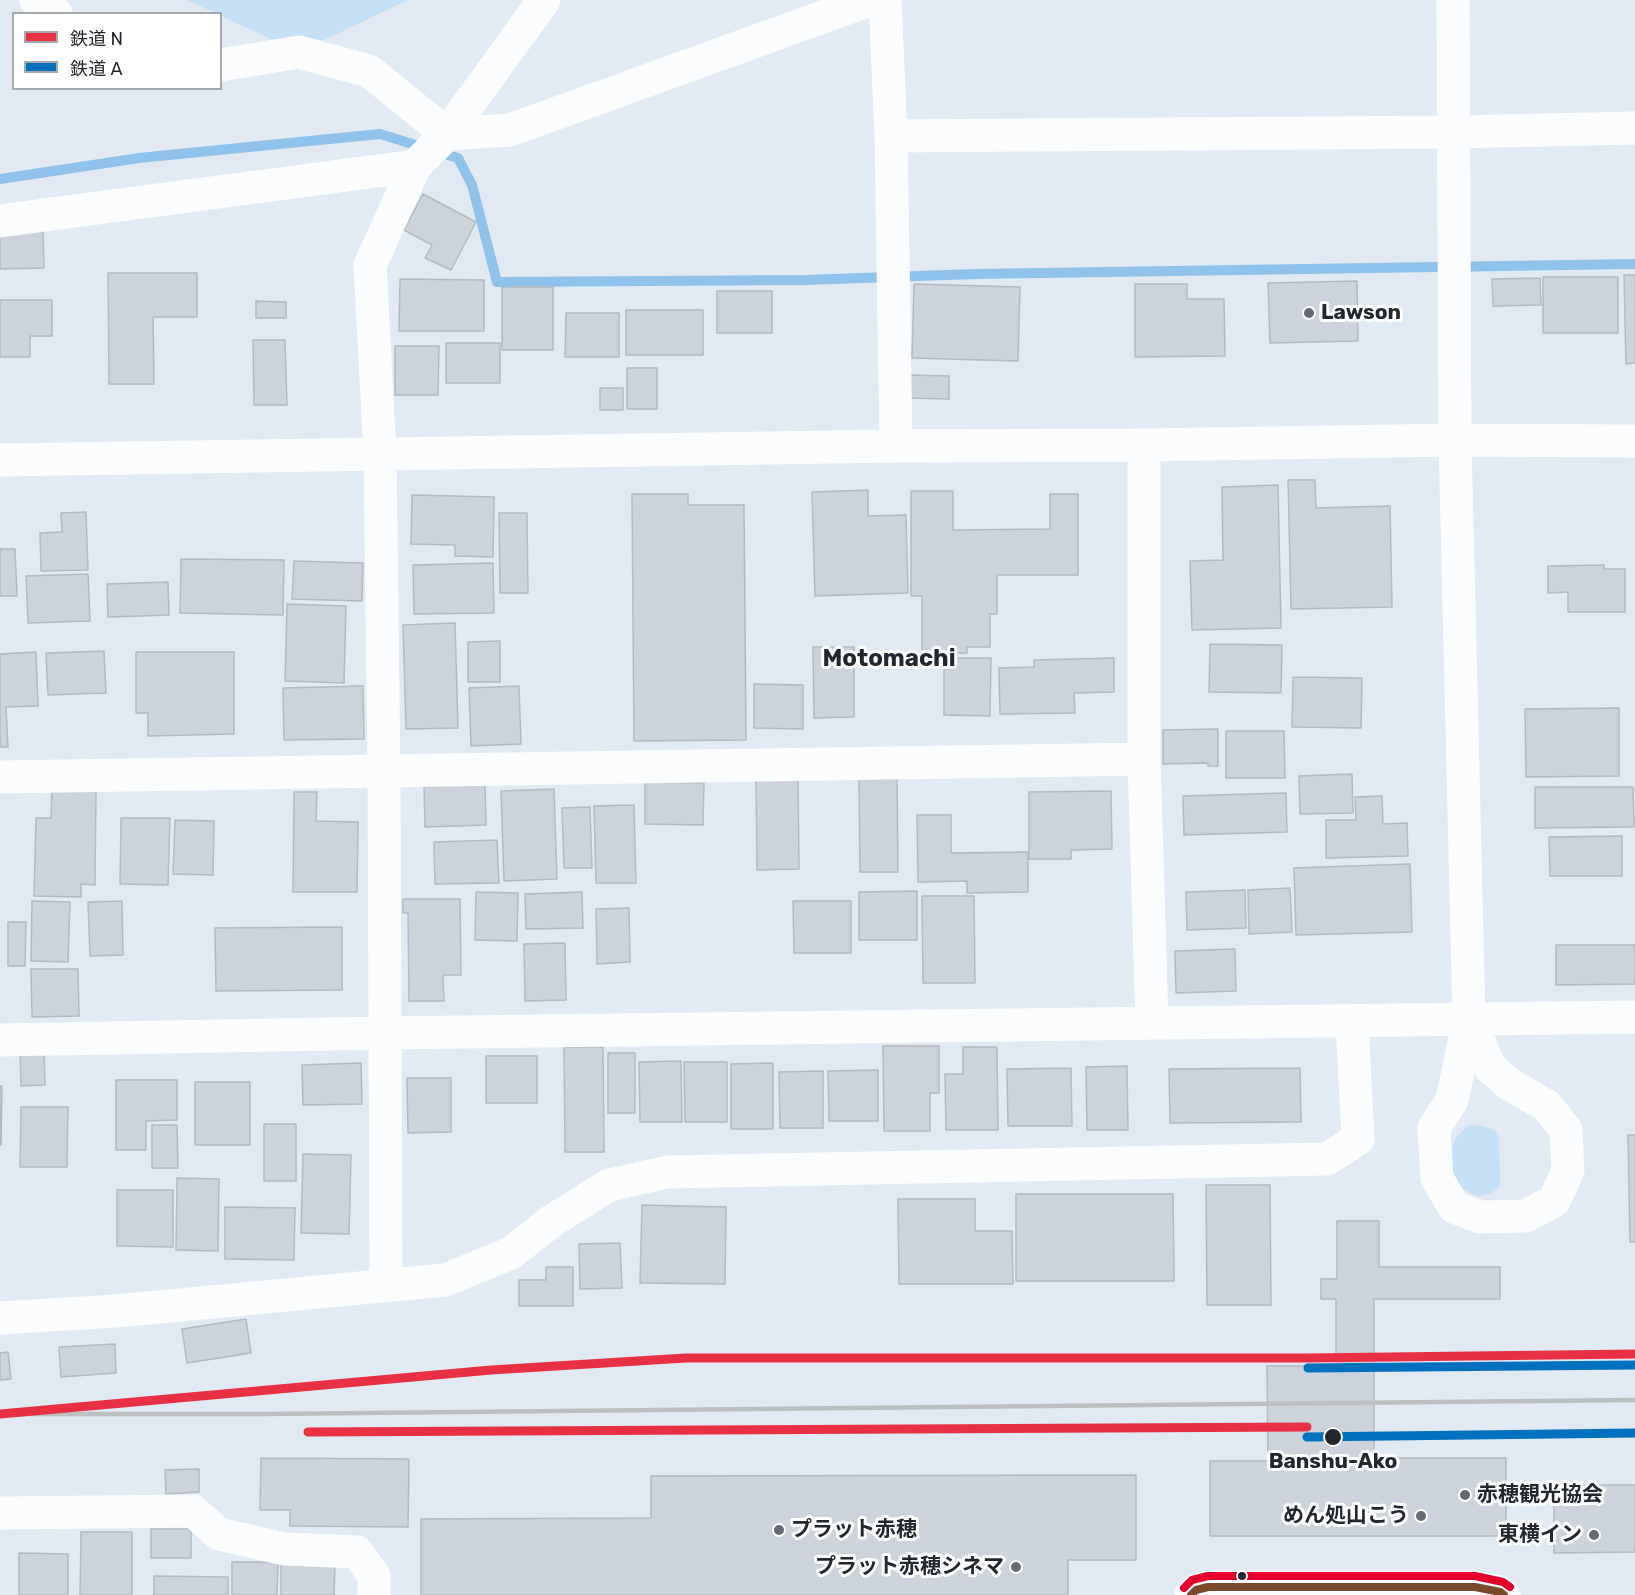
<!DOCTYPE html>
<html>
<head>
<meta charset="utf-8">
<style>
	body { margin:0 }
	#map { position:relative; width:1635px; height:1595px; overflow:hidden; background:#e1eaf2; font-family:Rubik,"Noto Sans JP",sans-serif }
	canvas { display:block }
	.legend { position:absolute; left:12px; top:12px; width:210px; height:78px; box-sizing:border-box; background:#fff; border:2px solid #a6a9ab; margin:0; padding:8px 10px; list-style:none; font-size:18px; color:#21272d }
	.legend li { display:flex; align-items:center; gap:12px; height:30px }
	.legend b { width:30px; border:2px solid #a6a9ab }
</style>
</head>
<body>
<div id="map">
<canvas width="1635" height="1595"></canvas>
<ul class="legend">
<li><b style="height:8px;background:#e73042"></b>鉄道 N</li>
<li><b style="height:8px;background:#0071be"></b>鉄道 A</li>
</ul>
</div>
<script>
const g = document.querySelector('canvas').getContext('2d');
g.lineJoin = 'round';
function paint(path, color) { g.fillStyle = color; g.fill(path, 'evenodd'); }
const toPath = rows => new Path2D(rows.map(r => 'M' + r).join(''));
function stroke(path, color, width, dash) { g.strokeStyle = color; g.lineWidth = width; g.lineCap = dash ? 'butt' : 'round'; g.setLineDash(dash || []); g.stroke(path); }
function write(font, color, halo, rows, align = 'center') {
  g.font = font + ' Rubik,"Noto Sans JP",sans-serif'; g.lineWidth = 6; g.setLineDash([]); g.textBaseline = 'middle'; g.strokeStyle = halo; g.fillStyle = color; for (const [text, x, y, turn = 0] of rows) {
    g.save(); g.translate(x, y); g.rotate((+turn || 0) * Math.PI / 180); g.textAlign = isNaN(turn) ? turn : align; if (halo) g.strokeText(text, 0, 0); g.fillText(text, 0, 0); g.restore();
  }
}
paint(toPath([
	[186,0,408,0,299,52,221,16,220,14,216,13],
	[1479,1125,1494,1130,1499,1137,1500,1186,1492,1193,1481,1196,1472,1194,1459,1187,1454,1177,1452,1164,1452,1147,1456,1138,1467,1126]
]), '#c4e1f8');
stroke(toPath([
	[0,179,139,158,380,134,458,158,472,185,497,282,805,280,975,274,1635,264]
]), '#90c3eb', 10);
const building = toPath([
	[423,194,476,222,451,270,425,258,432,245,404,230,423,194],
	[43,228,44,268,0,269,0,229,43,228],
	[108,273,197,273,197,317,153,317,154,384,109,384,108,273],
	[1624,275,1635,275,1635,363,1626,364,1624,275],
	[1543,277,1618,277,1618,333,1543,333,1543,277],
	[1540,278,1541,305,1493,306,1492,279,1540,278],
	[400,279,484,280,484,331,399,331,400,279],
	[1357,281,1358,341,1270,343,1268,283,1357,281],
	[914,284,1020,287,1018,361,912,358,914,284],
	[1135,284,1187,284,1187,299,1224,299,1225,356,1135,357,1135,284],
	[502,287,553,287,553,350,502,350,502,287],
	[717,291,772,291,772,333,717,333,717,291],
	[0,300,52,300,52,336,30,336,30,357,0,357,0,300],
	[256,301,286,302,286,318,256,318,256,301],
	[626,310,703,310,703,355,626,355,626,310],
	[566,313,619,313,619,357,565,357,566,313],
	[253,340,285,340,287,405,254,405,253,340],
	[446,343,500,343,500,383,446,383,446,343],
	[395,346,439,346,438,395,395,395,395,346],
	[627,368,657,368,657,409,627,409,627,368],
	[907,375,949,376,949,399,907,398,907,375],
	[600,388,623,388,623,410,600,410,600,388],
	[1288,480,1315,480,1316,508,1390,506,1392,607,1291,609,1288,480],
	[1278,485,1281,628,1192,630,1190,561,1223,560,1222,487,1278,485],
	[868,490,868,516,906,515,908,593,815,596,812,492,868,490],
	[911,491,953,491,953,530,1050,529,1050,494,1078,494,1078,575,997,575,997,614,990,614,990,647,967,647,967,653,922,653,922,596,911,596,911,491],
	[632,494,688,494,688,505,744,505,746,740,634,741,632,494],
	[412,495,494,497,493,557,455,556,455,545,411,544,412,495],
	[86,512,88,570,41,571,40,533,62,532,61,513,86,512],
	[499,513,527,513,528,593,500,593,499,513],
	[0,549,15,549,17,596,0,596,0,549],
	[181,559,284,560,283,615,180,613,181,559],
	[294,561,363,563,362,601,292,599,294,561],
	[493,563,494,613,414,614,413,565,493,563],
	[1604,565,1604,569,1625,569,1625,612,1568,612,1568,592,1548,593,1548,566,1604,565],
	[88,574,90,621,28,623,26,576,88,574],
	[168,582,169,615,108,617,107,584,168,582],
	[287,604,346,606,344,683,285,681,287,604],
	[455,623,458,728,406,729,403,625,455,623],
	[500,641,500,682,468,682,468,642,500,641],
	[1210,644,1282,645,1281,693,1209,692,1210,644],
	[813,647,854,647,854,717,814,718,813,647],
	[104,651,106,693,48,695,46,653,104,651],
	[36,652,38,706,6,707,8,747,0,747,0,654,36,652],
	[136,652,234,652,234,734,148,736,148,713,136,713,136,652],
	[944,658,991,658,990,716,944,715,944,658],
	[1114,658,1114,692,1074,693,1075,713,1000,714,999,668,1034,667,1034,660,1114,658],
	[1293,677,1362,678,1361,728,1292,727,1293,677],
	[754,684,803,685,803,729,754,728,754,684],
	[363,686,364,739,284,740,283,688,363,686],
	[519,686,521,744,471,746,469,688,519,686],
	[1619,708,1619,776,1526,777,1525,709,1619,708],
	[1218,729,1218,766,1208,766,1208,763,1163,764,1163,730,1218,729],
	[1226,731,1284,731,1285,778,1226,778,1226,731],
	[1352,774,1353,813,1300,814,1299,776,1352,774],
	[798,777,799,869,757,870,756,778,798,777],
	[897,778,898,872,860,872,859,779,897,778],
	[645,782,704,783,703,825,645,824,645,782],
	[485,783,486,825,425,827,424,785,485,783],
	[1535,787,1633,787,1634,827,1535,828,1535,787],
	[52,789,96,791,95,885,81,884,81,897,34,896,36,818,51,818,52,789],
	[554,789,557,879,504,881,501,791,554,789],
	[1111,791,1112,849,1071,850,1071,859,1029,859,1029,792,1111,791],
	[294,792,317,792,316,821,358,822,357,892,293,892,294,792],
	[1286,793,1287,832,1184,835,1183,796,1286,793],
	[1382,796,1383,824,1407,823,1408,856,1326,858,1326,820,1356,820,1355,797,1382,796],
	[634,805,636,883,596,883,594,806,634,805],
	[590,807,592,868,564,868,562,808,590,807],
	[917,815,951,815,951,853,1028,852,1028,892,967,893,967,881,918,882,917,815],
	[121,818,170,818,168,885,120,884,121,818],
	[175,820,214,821,213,875,173,874,175,820],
	[1622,836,1622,876,1550,876,1549,837,1622,836],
	[497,840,499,883,435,884,434,842,497,840],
	[1410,864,1412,932,1296,935,1294,868,1410,864],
	[1290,888,1292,932,1249,934,1248,890,1290,888],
	[1245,890,1246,928,1187,930,1186,892,1245,890],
	[917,891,917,940,859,940,859,892,917,891],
	[476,892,518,893,517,941,475,940,476,892],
	[582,892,583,928,526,929,525,894,582,892],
	[922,896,974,896,975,983,923,983,922,896],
	[403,899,460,899,461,975,443,975,444,1001,409,1001,408,913,403,913,403,899],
	[32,901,70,902,68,962,31,961,32,901],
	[122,901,123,955,90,956,88,902,122,901],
	[793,901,851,901,851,953,794,953,793,901],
	[629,908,630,962,597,964,596,909,629,908],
	[8,922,26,922,25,966,8,966,8,922],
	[342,927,342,990,216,991,215,928,342,927],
	[565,943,566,1000,525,1001,524,944,565,943],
	[1556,945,1635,945,1635,984,1556,985,1556,945],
	[1235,949,1236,991,1176,993,1175,951,1235,949],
	[31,969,78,969,79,1016,32,1017,31,969],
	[883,1046,939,1046,939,1093,930,1093,930,1131,884,1131,883,1046],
	[564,1047,603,1047,604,1152,565,1152,564,1047],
	[963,1047,997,1047,998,1130,946,1130,945,1074,963,1074,963,1047],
	[20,1050,44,1050,45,1085,21,1086,20,1050],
	[608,1053,635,1053,635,1113,608,1113,608,1053],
	[486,1056,537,1056,537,1103,486,1103,486,1056],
	[681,1061,682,1122,640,1122,639,1062,681,1061],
	[684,1062,727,1062,727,1122,685,1122,684,1062],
	[361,1063,362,1104,303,1105,302,1065,361,1063],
	[773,1063,773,1129,731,1129,731,1064,773,1063],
	[1127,1066,1128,1130,1087,1130,1086,1067,1127,1066],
	[1071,1068,1072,1126,1008,1126,1007,1069,1071,1068],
	[1300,1068,1301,1122,1170,1123,1169,1069,1300,1068],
	[878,1070,878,1121,829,1121,828,1071,878,1070],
	[823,1071,823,1128,780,1128,779,1072,823,1071],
	[407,1078,451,1078,451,1132,408,1133,407,1078],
	[116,1080,177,1080,177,1120,146,1121,146,1150,116,1150,116,1080],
	[195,1082,250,1082,250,1145,195,1145,195,1082],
	[0,1086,2,1086,1,1145,0,1145,0,1086],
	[21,1107,68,1107,67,1167,20,1167,21,1107],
	[264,1124,296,1124,296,1181,264,1181,264,1124],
	[152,1125,177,1125,178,1168,152,1168,152,1125],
	[1628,1135,1635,1135,1635,1242,1630,1242,1628,1135],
	[303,1154,351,1155,349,1234,301,1233,303,1154],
	[177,1178,219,1179,218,1251,176,1250,177,1178],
	[1206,1185,1270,1185,1271,1305,1207,1305,1206,1185],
	[117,1190,173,1190,173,1247,117,1246,117,1190],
	[1016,1194,1173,1194,1174,1281,1016,1281,1016,1194],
	[898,1199,975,1199,975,1231,1012,1231,1013,1284,899,1284,898,1199],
	[642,1205,726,1207,725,1284,640,1283,642,1205],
	[225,1207,295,1208,294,1260,225,1259,225,1207],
	[1337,1221,1379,1221,1379,1267,1500,1267,1500,1299,1374,1299,1374,1458,1506,1458,1506,1536,1210,1536,1210,1461,1268,1461,1267,1366,1336,1366,1336,1299,1321,1299,1321,1279,1337,1279,1337,1221],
	[620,1243,622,1288,580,1289,579,1244,620,1243],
	[546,1267,573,1267,573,1306,519,1306,519,1280,546,1280,546,1267],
	[246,1319,251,1353,187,1363,182,1329,246,1319],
	[115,1344,116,1373,61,1377,59,1347,115,1344],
	[8,1352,11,1379,0,1380,0,1353,8,1352],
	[261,1458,409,1459,408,1527,290,1526,290,1510,260,1510,261,1458],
	[199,1469,199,1492,166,1494,165,1470,199,1469],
	[1136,1475,1136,1560,1068,1560,1068,1595,421,1595,421,1519,651,1518,651,1476,1136,1475],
	[1554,1485,1635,1485,1635,1552,1554,1553,1554,1485],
	[151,1529,191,1529,191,1558,151,1558,151,1529],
	[81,1532,132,1532,132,1595,80,1595,81,1532],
	[19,1553,68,1554,68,1595,19,1595,19,1553],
	[232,1562,278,1562,277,1595,232,1595,232,1562],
	[281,1564,335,1565,334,1595,281,1595,281,1564],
	[154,1576,228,1577,228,1595,154,1595,154,1576]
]);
paint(building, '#ccd3da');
stroke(building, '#b3bbc0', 1.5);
stroke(toPath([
	[36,0,56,14],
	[885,0,891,136,896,446],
	[1453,0,1455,440,1469,1019,1452,1100,1434,1128,1437,1178,1454,1207,1480,1217,1526,1216,1554,1201,1568,1171,1566,1130,1547,1106,1509,1084,1490,1067,1469,1019],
	[220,65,299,52,369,71,447,134,510,130,870,0],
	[891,136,1453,132,1635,128],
	[0,221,415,166],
	[1144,445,1144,759,1152,1023],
	[0,460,896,446,1144,445,1455,440,1635,441],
	[0,777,1144,759],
	[0,1040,385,1033,1635,1017],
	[386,1286,384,771,380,454,370,265,415,166,447,134,544,0],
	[0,1318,116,1311,445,1280,511,1253,553,1220,609,1185,668,1172,1327,1159,1358,1139,1352,1021],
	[0,1513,193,1511,219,1534,284,1549,357,1552,374,1576,374,1595],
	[1191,1595,1196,1590,1208,1587,1475,1587,1500,1592,1504,1595]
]), '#fafcfd', 33);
stroke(toPath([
	[7,1414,265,1414,1635,1400]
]), '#bdc0c2', 4.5);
stroke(toPath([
	[1191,1595,1196,1590,1208,1587,1475,1587,1500,1592,1504,1595]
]), '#7a4b2a', 8);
stroke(toPath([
	[1184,1588,1192,1580,1208,1576,1475,1576,1503,1582,1510,1587]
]), '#e4002b', 8);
stroke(toPath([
	[0,1414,491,1370,686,1358,1308,1358,1635,1354],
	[308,1432,1307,1427]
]), '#e73042', 9);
stroke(toPath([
	[1308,1368,1635,1365],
	[1307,1437,1635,1433]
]), '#0071be', 9);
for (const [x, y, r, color] of [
	[1309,313,6,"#646b72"],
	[1333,1437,9,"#21272d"],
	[1465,1495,6,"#646b72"],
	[1421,1516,6,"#646b72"],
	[779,1530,6,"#646b72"],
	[1594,1535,6,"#646b72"],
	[1016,1567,6,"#646b72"],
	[1242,1576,5,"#21272d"]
]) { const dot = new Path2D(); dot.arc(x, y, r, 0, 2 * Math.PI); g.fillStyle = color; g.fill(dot); stroke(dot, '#fff', 2); }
write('bold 21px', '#21272d', '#fff', [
	["Lawson",1321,313],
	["赤穂観光協会",1477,1495],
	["めん処山こう",1409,1516,"right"],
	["プラット赤穂",791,1530],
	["東横イン",1582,1535,"right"],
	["プラット赤穂シネマ",1004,1567,"right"]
], 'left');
write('bold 21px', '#21272d', '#fff', [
	["Banshu-Ako",1333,1462]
]);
write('bold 24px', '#21272d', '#fff', [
	["Motomachi",889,659]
]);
</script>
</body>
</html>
